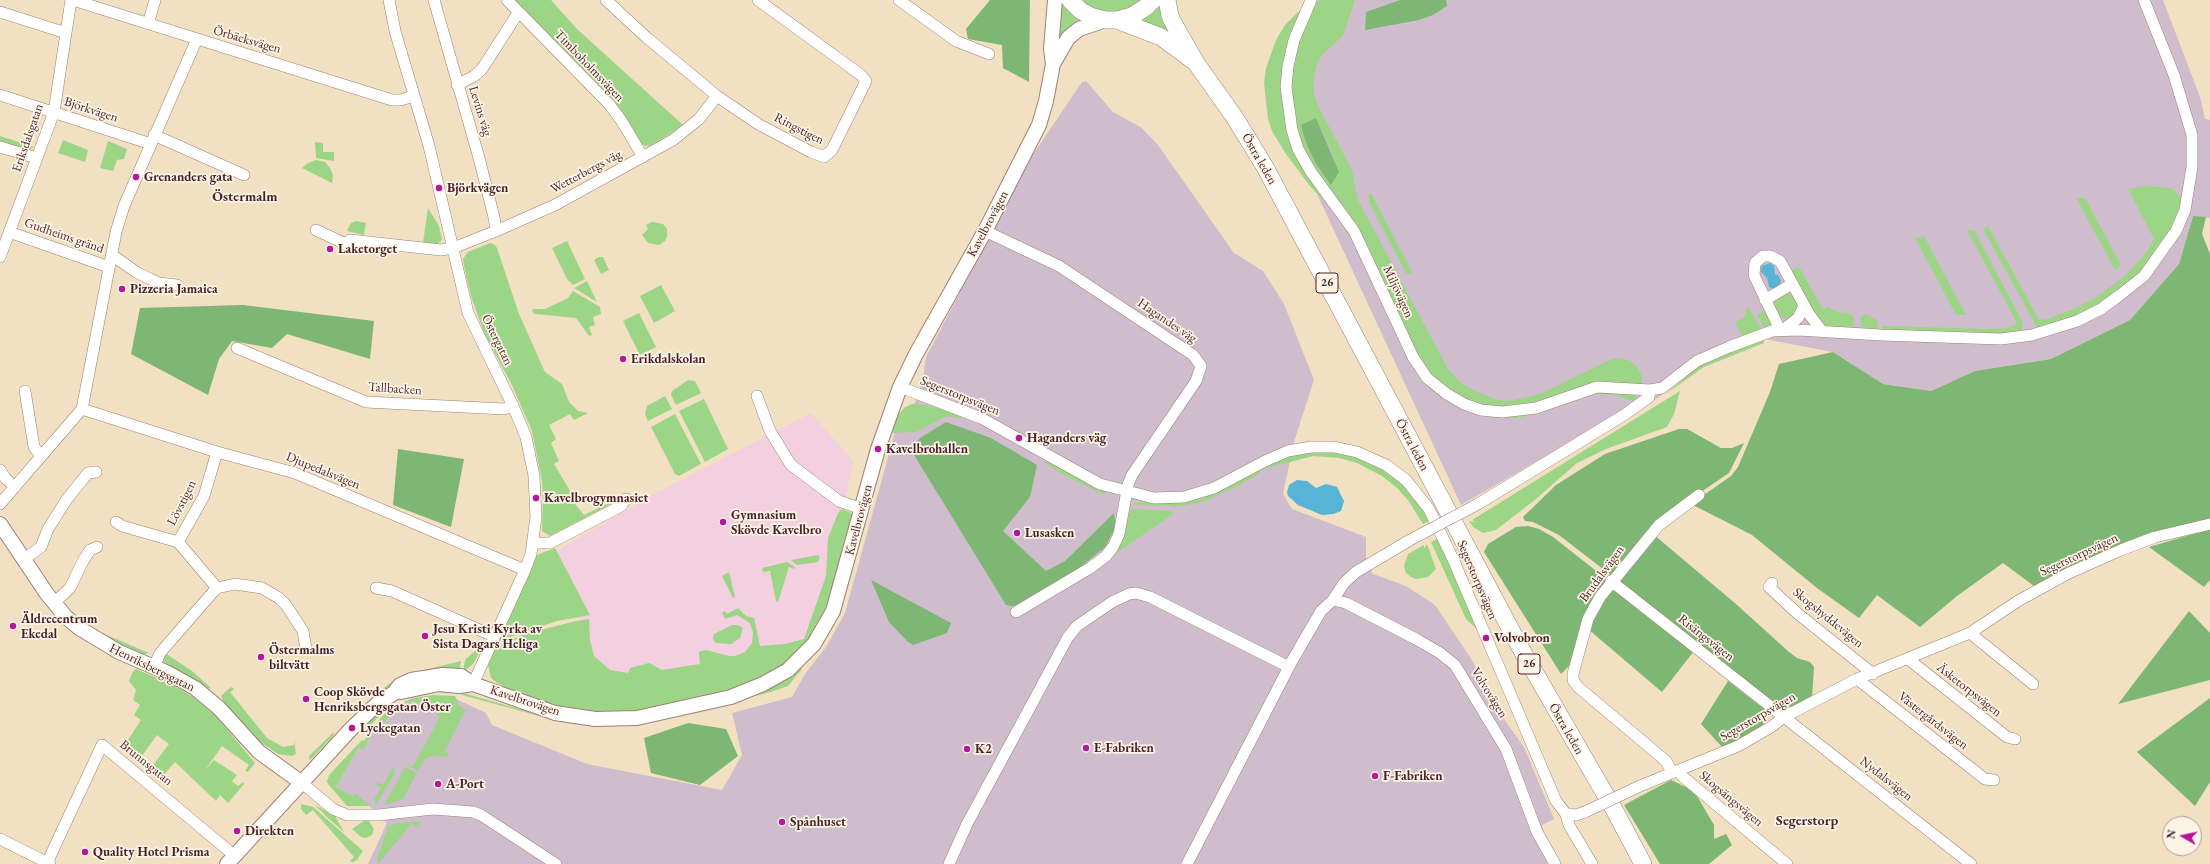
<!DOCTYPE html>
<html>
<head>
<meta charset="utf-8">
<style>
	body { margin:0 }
	#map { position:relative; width:2210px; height:864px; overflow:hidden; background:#f1e0c1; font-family:"EB Garamond",serif }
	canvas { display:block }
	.north { position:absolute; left:2162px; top:816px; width:40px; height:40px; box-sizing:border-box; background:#fcf5e5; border:1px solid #b59f9b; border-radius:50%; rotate:279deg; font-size:11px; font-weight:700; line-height:16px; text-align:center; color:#4a1f2b }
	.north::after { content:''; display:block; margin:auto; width:14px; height:18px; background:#b5179e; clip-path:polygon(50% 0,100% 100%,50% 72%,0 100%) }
</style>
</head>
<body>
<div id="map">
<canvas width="2210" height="864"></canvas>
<div class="north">N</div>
</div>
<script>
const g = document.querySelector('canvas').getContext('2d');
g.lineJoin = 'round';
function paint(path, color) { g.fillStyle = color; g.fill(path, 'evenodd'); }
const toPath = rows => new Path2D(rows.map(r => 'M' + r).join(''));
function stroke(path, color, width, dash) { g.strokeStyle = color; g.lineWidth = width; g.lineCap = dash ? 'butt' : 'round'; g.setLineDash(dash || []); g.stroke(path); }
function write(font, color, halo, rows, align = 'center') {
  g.font = font + ' "EB Garamond",serif'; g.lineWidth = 3.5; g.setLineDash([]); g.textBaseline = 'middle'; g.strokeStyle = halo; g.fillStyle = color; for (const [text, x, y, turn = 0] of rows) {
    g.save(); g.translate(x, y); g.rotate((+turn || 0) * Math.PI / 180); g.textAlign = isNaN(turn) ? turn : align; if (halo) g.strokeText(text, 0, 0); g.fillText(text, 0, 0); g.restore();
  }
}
paint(toPath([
	[811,413,853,461,832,566,806,644,709,678,611,676,593,656,553,553,658,492]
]), '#f3cfdf');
paint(toPath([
	[1305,0,2163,0,2200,97,2205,119,2210,120,2210,218,2193,216,2179,264,2130,320,2051,359,1975,371,1931,391,1883,384,1833,352,1764,339,1714,358,1639,411,1632,406,1461,505,1268,88],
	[1086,81,1113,112,1142,128,1158,145,1234,253,1263,271,1284,304,1314,380,1294,442,1283,494,1292,509,1366,537,1366,559,1373,574,1406,586,1435,605,1470,657,1504,719,1524,747,1554,819,1542,825,1551,864,368,864,387,823,369,806,336,787,359,747,391,708,420,697,454,698,486,713,492,725,587,764,722,790,742,755,732,713,792,697,805,674,826,647,845,613,895,432,914,405,923,380,926,357,1032,156,1082,82]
]), '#cfbdce');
paint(toPath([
	[512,0,551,0,577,29,683,125,653,145,647,146,640,144],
	[1059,0,1089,19,1056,50],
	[1075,0,1148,0,1135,10,1104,16],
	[1163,0,1178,41,1137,18],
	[1321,0,1355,0,1343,36,1323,54,1317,63,1313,82,1314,93,1317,104,1352,170,1358,200,1448,369,1461,383,1475,391,1498,400,1509,401,1540,394,1614,358,1629,360,1637,367,1641,373,1642,385,1620,384,1522,407,1502,409,1481,405,1451,393,1426,370,1419,359,1392,300,1313,169,1302,144,1294,122,1291,98,1293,68,1299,41,1313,5],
	[1316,119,1329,145,1339,172,1301,125],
	[1300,10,1285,119,1346,226,1422,378,1499,416,1518,416,1537,412,1578,397,1602,392,1634,394,1638,399,1633,401,1614,395,1595,394,1534,414,1517,418,1499,418,1484,416,1458,408,1433,392,1421,379,1404,351,1356,246,1330,207,1310,186,1286,154,1272,131,1268,119,1264,83,1266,68,1276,40,1285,25],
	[0,136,34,147,27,151,0,143],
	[63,140,88,150,85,162,58,153],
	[108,141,127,149,124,159,117,160,113,171,100,168],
	[315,142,323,143,323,152,334,152,334,161,316,158],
	[316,160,325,162,330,168,333,175,332,183,302,168,308,163],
	[2145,186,2171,188,2182,198,2181,208,2168,235,2141,272,2105,301,2080,315,2039,328,2036,326,1983,229,1988,226,2039,320,2047,319,2076,308,2095,298,2124,277,2146,253,2154,239,2128,189],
	[1371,193,1412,272,1411,275,1406,273,1370,204,1368,195],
	[2076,198,2085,198,2121,265,2115,270],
	[428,208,439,226,442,240,436,245,423,243],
	[356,221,366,223,364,235,347,231,351,223],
	[652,222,663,224,667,229,667,237,665,241,659,245,648,243,642,235,648,229,646,225],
	[1967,230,1974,230,2023,323,2022,331,2003,334,1882,331,1882,320,1882,326,1988,329,2009,328,2017,323],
	[1924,236,1966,315,1956,315,1915,238],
	[567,241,585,279,573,285,567,279,552,248],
	[490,243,495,245,497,248,519,314,545,372,562,384,569,402,578,411,588,413,574,420,570,414,549,425,556,439,551,443,559,461,554,464,576,501,575,504,584,515,611,502,612,504,550,536,542,531,543,499,542,481,532,431,512,385,484,333,471,296,464,266,463,259,468,252],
	[599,257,603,257,609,270,601,274,594,260],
	[1799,267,1823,309,1828,307,1838,312,1851,314,1855,320,1853,326,1828,328,1819,323,1791,274,1792,270],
	[587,281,597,302,574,288],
	[661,285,675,311,654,323,640,296],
	[573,291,600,307,601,314,593,317,595,325,589,327,592,335,589,336,576,318,535,314,532,312,533,309,545,309,568,298],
	'1774 306a12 12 0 1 1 24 0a12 12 0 1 1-24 0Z',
	[1748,306,1762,331,1743,337,1735,322,1744,317],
	[1765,311,1768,312,1772,324,1765,329,1757,315],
	[639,313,656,347,640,355,623,321],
	[1866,314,1877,320,1879,331,1862,327,1860,318],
	[1764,339,1764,343,1704,367,1666,394,1702,364],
	[688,380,695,381,701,393,676,405,671,395,672,391],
	[1680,391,1674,414,1667,427,1606,449,1577,463,1536,499,1496,530,1483,533,1473,527,1469,521,1476,522,1472,520],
	[665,396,672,409,648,421,645,414,647,406],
	[704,399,728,449,705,462,679,411],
	[912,404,931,406,961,415,961,418,947,416,916,432,890,433,898,415,905,407],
	[675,414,701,464,679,476,675,474,651,427],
	[1324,451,1361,458,1379,466,1397,479,1413,495,1430,521,1423,524,1408,500,1396,487,1382,476,1357,463,1339,458,1313,456,1267,468,1266,465,1284,457,1305,452],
	[1047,460,1091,486,1106,492,1104,495,1062,474,1045,463],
	[1259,469,1261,472,1242,484,1202,502,1180,506,1133,505,1139,502,1168,503,1201,499,1217,492],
	[842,509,851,513,854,520,831,606,810,643,780,671,724,693,636,712,608,714,562,710,524,698,496,682,491,678,488,665,490,657,496,647,525,634,576,621,589,619,590,640,594,656,610,670,628,673,630,668,649,663,662,670,700,664,699,652,706,650,729,656,735,656,745,652,752,643,753,632,750,623,737,615,725,619,722,613,725,611,727,614,738,608,746,616,754,618,760,646,785,644,804,639,826,576,828,538,838,513],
	[1131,509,1172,511,1173,514,1108,559,1125,530],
	[1438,538,1478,630,1466,619,1431,542],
	[1427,544,1436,569,1428,577,1416,579,1411,577,1406,573,1404,566,1408,554,1424,545,1424,549],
	[555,548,590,615,557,621,496,642,534,558,539,554],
	[818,555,820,557,818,562,797,565,791,560],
	[787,562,795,567,795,569,789,567,778,602,776,601,770,571,763,572,762,568],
	[729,572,735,597,733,598,722,576],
	[732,625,738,625,743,628,740,638,731,644,716,643,713,639,714,634],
	[98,633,102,633,149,653,139,656],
	[483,640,483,646,473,664,463,672,465,660,475,651],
	[165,653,192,671,211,688,206,689,164,665,163,659],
	[461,661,459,672,395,684,362,706,395,679,408,674],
	[801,668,802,669,788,686,771,692,641,724,618,726,597,726,554,720,462,695,460,692,543,716,576,722,752,696,776,685],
	[136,669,171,684,193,697,216,716,255,763,248,772,245,771,249,765,222,746,205,770,214,760,237,775,232,781,238,786,243,782,244,784,228,803,220,795,216,801,175,762,161,778,150,769,169,744,157,735,139,760,124,746,141,720,134,715,140,705,133,700,136,690,129,681,133,671],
	[231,687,234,689,230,692,267,738,283,747,294,745,294,739,296,754,292,756,278,754,256,739,224,703,221,696],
	[431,690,455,691,455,693,434,692,404,697,389,705,364,733,362,732,378,710,400,697],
	[434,695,455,696,459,706,471,712,465,711,445,751,449,754,448,757,430,756,424,760,418,771,407,765,413,766,440,717,436,714,439,708,423,699,420,704,412,700,406,711,398,707,395,712,392,711,385,722,383,721,380,726,377,725,363,750,359,747,336,787,353,796,355,794,362,798,363,800,372,806,347,806,329,785,327,782,329,775,362,740,364,741,378,721,389,709,413,698],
	[334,732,333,736,310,760,309,756],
	[394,766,395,773,376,805,374,800,381,788,376,784,378,782,383,785],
	[405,767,417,773,403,799,384,805],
	[301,804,313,807,363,851,357,860,353,862,350,861,354,857,313,810,306,815,301,809],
	[315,805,335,816,344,832,328,818],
	[365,820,369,821,374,829,372,835,366,838,361,837,352,829],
	[421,821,418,828,412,823,378,864,377,858,388,827,396,823]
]), '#9dd587');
paint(toPath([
	[990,0,1030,0,1029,82,1003,68,1002,45,968,39,966,29],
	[1400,0,1446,0,1447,6,1433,15,1419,20,1365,30,1366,12],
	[1316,118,1339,172,1331,185,1316,164,1305,140,1301,125],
	[2193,216,2206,217,2202,234,2210,254,2210,519,2072,566,2034,586,2003,563,1957,596,1920,627,1877,595,1859,618,1817,588,1752,535,1691,504,1731,476,1738,467,1770,392,1779,364,1833,352,1883,384,1931,391,1975,371,2051,359,2130,320,2179,264],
	[243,305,374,321,370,359,287,334,272,348,232,341,219,359,208,395,131,354,140,308],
	[946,422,991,438,1037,465,1030,497,1003,531,1046,571,1065,561,1114,513,1116,526,1105,547,1079,568,1016,607,1006,605,911,450,920,438],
	[1679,429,1687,429,1721,448,1732,448,1744,443,1729,473,1698,494,1612,576,1559,535,1533,522,1525,521,1523,517,1556,485,1605,454],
	[398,449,464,459,451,527,393,505],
	[1528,526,1539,529,1553,537,1609,581,1583,626,1569,666,1561,674,1484,552,1488,544,1516,527],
	[2210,529,2210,580,2204,587,2149,547],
	[1653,534,1736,604,1789,652,1797,658,1810,662,1814,667,1812,698,1795,707,1780,705,1765,698,1616,579],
	[871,580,951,623,947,633,913,645,907,641,889,622],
	[1610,591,1619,591,1694,651,1662,692,1588,629],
	[2189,611,2210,633,2210,680,2118,704],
	[1728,681,1770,713,1760,730,1723,748,1701,724],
	[2210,698,2210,782,2195,806,2137,752],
	[688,723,726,729,738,756,700,785,651,773,644,738],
	[1671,780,1694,791,1714,825,1714,839,1726,834,1732,845,1709,864,1660,864,1624,805]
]), '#7eb674');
paint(toPath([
	[1770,263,1774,266,1775,274,1779,276,1781,281,1779,286,1774,289,1769,287,1767,278,1761,272,1762,266],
	[1297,480,1307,481,1316,488,1326,484,1337,487,1344,501,1341,511,1333,514,1322,515,1298,505,1288,496,1287,492,1289,485]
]), '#57b4d5');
const minor = toPath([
	[73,0,392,100,401,100,413,96],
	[389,0,395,31,429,146,468,313,513,406,526,437,534,476,536,517,531,554,525,570,473,684],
	[434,0,479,158,494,217,496,231],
	[507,0,609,104,621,120,643,157],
	[606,0,646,37,717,96,758,124,811,152,824,157,832,150,866,81,861,75,758,0],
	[899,0,956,41,989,54],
	[1311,0,1294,40,1288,66,1286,87,1292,130,1298,149,1311,172,1354,231,1413,357,1427,378,1447,394,1464,404,1481,410,1502,412,1536,408,1597,387,1650,390],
	[0,12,66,33],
	[148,24,155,0],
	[457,85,474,76,482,69,518,13],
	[0,95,151,144],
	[154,135,244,175],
	[0,147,37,158],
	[316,230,346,244,350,240,441,250,453,248,496,231,555,205,673,140,699,119,717,96],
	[985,231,1059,266,1193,355,1201,366,1196,381,1132,475,1128,485,1119,534,1113,547,1106,556,1090,568,1016,612],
	[9,232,109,267],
	[112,255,136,272,150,279,159,283,177,285],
	[0,257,54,112,71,0],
	[1765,300,1792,284],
	[1780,330,1754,275,1755,263,1763,256,1770,256,1780,261,1809,314,1822,331],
	[1783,330,1798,318,1804,306],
	[237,348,366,402,504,409,513,406],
	[900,387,981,418,1100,484,1154,498,1184,497,1214,488,1265,461,1288,451,1311,447,1334,447,1357,452,1386,465,1406,480,1429,509,1453,559,1556,801,1566,814,1576,815,1585,812],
	[25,391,34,447,41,456],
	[757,396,770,431,791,465,839,501,862,509],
	[82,409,217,452,295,473,525,570],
	[0,470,6,479,15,487],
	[0,504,82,409,116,232,124,206,197,39],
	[1478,504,1624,415,1649,397,1650,390,1662,388,1697,361,1729,347,1772,331,1798,330,1881,335,2001,339,2032,335,2077,321,2101,309,2120,295,2144,276,2176,231,2185,210,2192,167,2192,135,2174,75,2144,0],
	[116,522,122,526,178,542,217,588],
	[178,542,204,496,217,452],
	[533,543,550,543,621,506,626,499],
	[23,560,41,547,48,529,67,499,88,473,96,472],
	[1611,581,1971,864],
	[1772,583,1769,587,1797,613,1873,674],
	[376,588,392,591,493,636],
	[1333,600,1346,603,1416,639,1440,653,1455,665,1506,749,1537,832,1555,864],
	[54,603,70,588,83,561,90,550,97,547],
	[1970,633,2033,684],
	[1908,659,2007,737,2015,739],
	[154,667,160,653,213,592,217,588,235,584,262,588,279,598,286,605,303,631,306,649],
	[1857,679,1985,779,1994,780],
	[1679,770,1682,776,1787,864],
	[1672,772,1666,761,1578,687,1573,680,1573,674,1588,619,1600,597,1659,525,1699,495],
	[302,783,333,809,347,815,378,815,433,809,473,812,481,815,556,864],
	[1640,786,1738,746,1771,727,1784,717,1857,679,1970,633,2018,601,2069,573,2121,550,2155,537,2210,524],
	[1566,814,1569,825,1592,864],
	[0,839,50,864],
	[47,863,102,745,235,856],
	[949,864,967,824,1068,637,1077,626,1112,602,1129,594,1136,593,1150,597,1289,667],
	[1187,864,1292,661,1321,611,1333,600,1344,583,1356,572,1410,540]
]);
const major = toPath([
	[1053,64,1068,38,1079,29,1106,20],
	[0,524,47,594,66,617,79,628,119,652,168,673,195,688,219,708,259,752,302,783],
	[401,692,439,684,459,686,473,684],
	[227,864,351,729,377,704,394,693,400,685,411,680,443,675,461,676,473,684,555,713,595,719,637,718,731,697,763,684,788,670,814,644,833,611,878,449,900,387,916,354,985,231,1039,125,1046,101,1053,64,1051,49,1055,0]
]);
const highway = toPath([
	[1070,0,1081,11,1093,17,1106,20,1117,20,1132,16,1146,7,1153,0],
	[1167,0,1170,16,1176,28,1196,63,1235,118,1265,167,1520,647,1616,813,1643,864],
	[1117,20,1161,37,1192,60]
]);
stroke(minor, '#9e8076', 12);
stroke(major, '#9e8076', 16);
stroke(highway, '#9e8076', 18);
stroke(minor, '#fff', 11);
stroke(major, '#fff', 14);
stroke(highway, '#fff', 17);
const minorBridge = toPath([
	[1410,540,1478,504],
	[1585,812,1640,786]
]);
stroke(minorBridge, '#9e8076', 12, []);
stroke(minorBridge, '#fff', 11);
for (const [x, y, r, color] of [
	[136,177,4,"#b5179e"],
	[439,188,4,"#b5179e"],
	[330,249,4,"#b5179e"],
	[122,289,4,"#b5179e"],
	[623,359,4,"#b5179e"],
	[1019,438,4,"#b5179e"],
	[878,449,4,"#b5179e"],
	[536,498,4,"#b5179e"],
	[723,522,4,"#b5179e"],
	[1017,533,4,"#b5179e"],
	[13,626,4,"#b5179e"],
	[425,636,4,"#b5179e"],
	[1486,638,4,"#b5179e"],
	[261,657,4,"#b5179e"],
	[306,699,4,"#b5179e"],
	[352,728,4,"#b5179e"],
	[1086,748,4,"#b5179e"],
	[967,749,4,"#b5179e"],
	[1375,776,4,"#b5179e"],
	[438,784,4,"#b5179e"],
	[782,822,4,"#b5179e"],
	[237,831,4,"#b5179e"],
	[85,852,4,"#b5179e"]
]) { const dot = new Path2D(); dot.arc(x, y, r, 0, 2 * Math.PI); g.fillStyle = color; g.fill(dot); stroke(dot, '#fcf5e5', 1.5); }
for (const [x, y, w] of [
	[1327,283,22],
	[1529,664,22]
]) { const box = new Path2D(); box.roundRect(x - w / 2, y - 10, w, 20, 3); g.fillStyle = '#fcf5e5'; g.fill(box); stroke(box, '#4a1f2b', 1); }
write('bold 12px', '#4a1f2b', null, [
	["26",1327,283],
	["26",1529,664]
]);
write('13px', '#4a1f2b', '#fcf5e5', [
	["Örbäcksvägen",247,40,16],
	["Timboholmsvägen",589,66,46],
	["Björkvägen",91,110,18],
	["Levins väg",480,111,73],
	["Ringstigen",799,129,27],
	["Eriksdalsgatan",28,138,-71],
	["Östra leden",1259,159,60],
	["Wetterbergs väg",586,172,-28],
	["Kavelbrovägen",988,224,-62],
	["Gudheims gränd",64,236,19],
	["Miljövägen",1398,292,65],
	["Hagandes väg",1167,321,34],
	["Östergatan",497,340,64],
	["Tallbacken",395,389,4],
	["Segerstorpsvägen",960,396,22],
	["Östra leden",1412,445,62],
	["Djupedalsvägen",323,471,22],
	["Lövstigen",182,503,-63],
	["Kavelbrovägen",859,520,-75],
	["Segerstorpsvägen",2079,555,-25],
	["Brudalsvägen",1602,574,-54],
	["Segerstorpsvägen",1477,580,67],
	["Skogshyddevägen",1828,618,39],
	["Risängsvägen",1706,638,38],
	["Henriksbergsgatan",152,668,26],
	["Äsketorpsvägen",1969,690,38],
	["Volvovägen",1489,693,58],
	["Kavelbrovägen",525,701,18],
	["Segerstorpsvägen",1758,717,-30],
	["Västergårdsvägen",1933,721,38],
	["Östra leden",1566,729,60],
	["Brunnsgatan",146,763,39],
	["Nydalsvägen",1886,779,38],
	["Skogsängsvägen",1731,799,40]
]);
write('bold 13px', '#4a1f2b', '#fcf5e5', [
	["Grenanders gata",144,177],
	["Björkvägen",447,188],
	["Laketorget",338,249],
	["Pizzeria Jamaica",130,289],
	["Erikdalskolan",631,359],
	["Haganders väg",1027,438],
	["Kavelbrohallen",886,449],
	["Kavelbrogymnasiet",544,498],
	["Gymnasium",731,515],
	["Skövde Kavelbro",731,530],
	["Lusasken",1025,533],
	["Äldrecentrum",21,619],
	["Ekedal",21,634],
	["Jesu Kristi Kyrka av",433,629],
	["Sista Dagars Heliga",433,644],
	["Volvobron",1494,638],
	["Östermalms",269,650],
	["biltvätt",269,665],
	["Coop Skövde",314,692],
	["Henriksbergsgatan Öster",314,707],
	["Lyckegatan",360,728],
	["E-Fabriken",1094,748],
	["K2",975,749],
	["F-Fabriken",1383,776],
	["A-Port",446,784],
	["Spånhuset",790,822],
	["Direkten",245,831],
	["Quality Hotel Prisma",93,852]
], 'left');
write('bold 14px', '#4a1f2b', '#fcf5e5', [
	["Östermalm",245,197],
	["Segerstorp",1807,821]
]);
</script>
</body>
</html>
